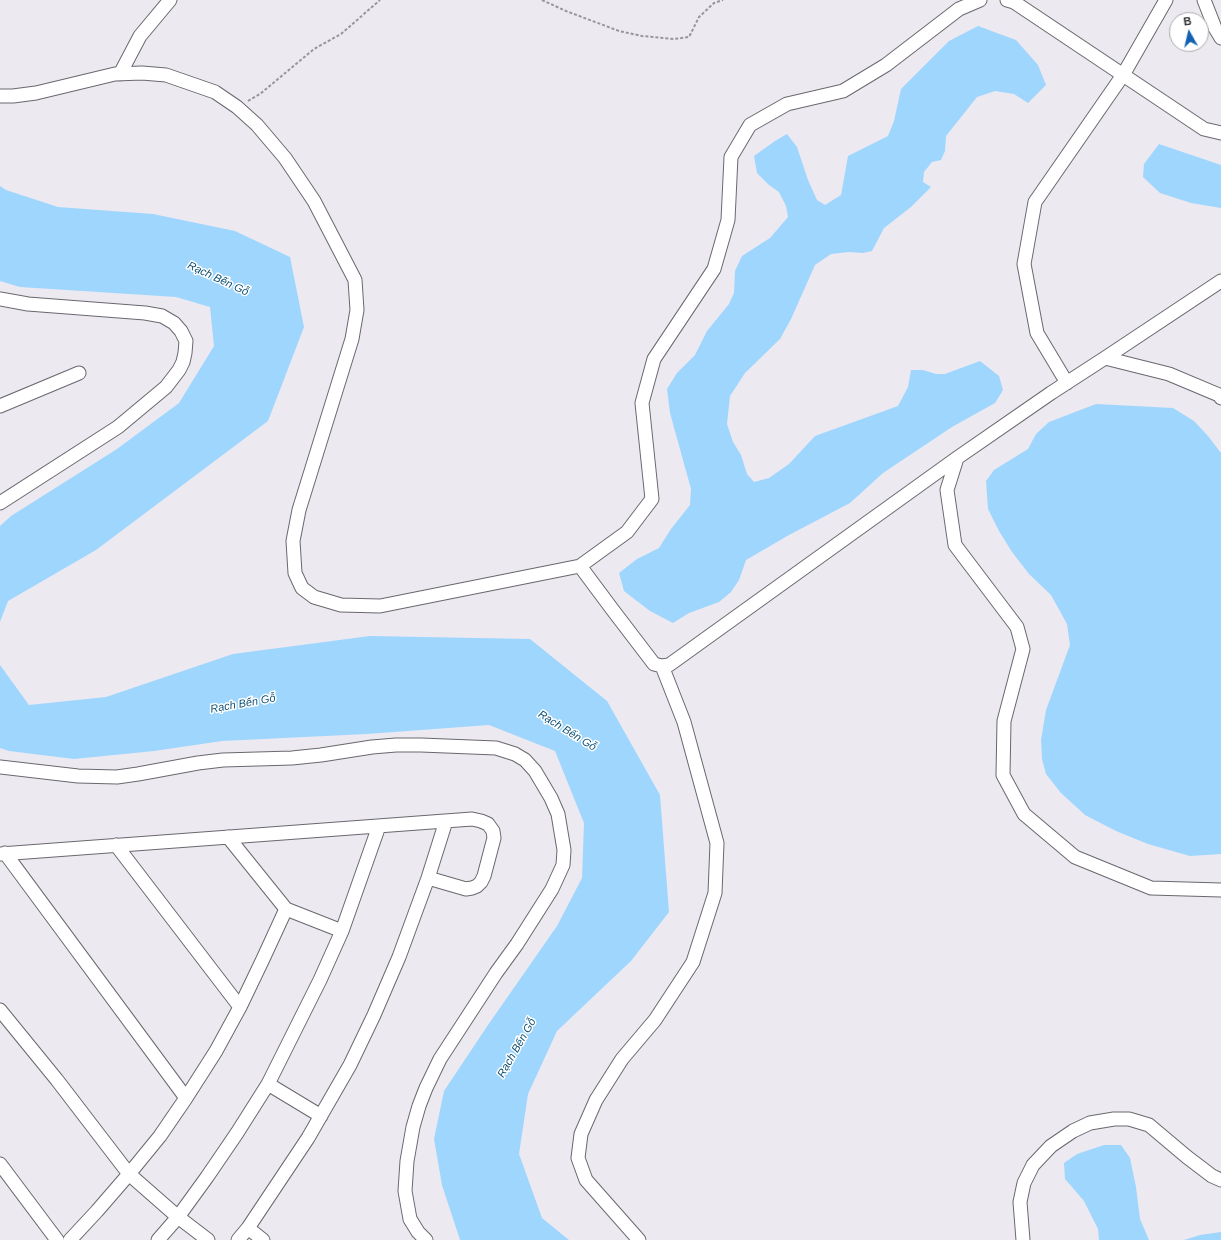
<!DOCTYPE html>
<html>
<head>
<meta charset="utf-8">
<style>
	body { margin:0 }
	#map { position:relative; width:1221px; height:1240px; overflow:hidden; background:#ece9f1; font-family:Arial,sans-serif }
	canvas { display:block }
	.north { position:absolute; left:1169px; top:12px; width:40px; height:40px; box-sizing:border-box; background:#fff; border:1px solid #abaaab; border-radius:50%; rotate:352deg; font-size:11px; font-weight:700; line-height:16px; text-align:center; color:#2c2b2e }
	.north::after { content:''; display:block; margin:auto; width:14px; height:18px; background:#1362b1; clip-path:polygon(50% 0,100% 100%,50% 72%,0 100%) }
</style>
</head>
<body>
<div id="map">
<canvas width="1221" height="1240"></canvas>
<div class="north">B</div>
</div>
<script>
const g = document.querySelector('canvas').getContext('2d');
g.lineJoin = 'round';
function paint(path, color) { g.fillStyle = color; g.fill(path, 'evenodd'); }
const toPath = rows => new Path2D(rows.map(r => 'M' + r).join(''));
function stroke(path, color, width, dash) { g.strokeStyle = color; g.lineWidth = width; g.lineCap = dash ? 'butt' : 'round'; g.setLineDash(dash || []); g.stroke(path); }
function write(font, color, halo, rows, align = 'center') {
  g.font = font + ' Arial,sans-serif'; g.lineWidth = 3; g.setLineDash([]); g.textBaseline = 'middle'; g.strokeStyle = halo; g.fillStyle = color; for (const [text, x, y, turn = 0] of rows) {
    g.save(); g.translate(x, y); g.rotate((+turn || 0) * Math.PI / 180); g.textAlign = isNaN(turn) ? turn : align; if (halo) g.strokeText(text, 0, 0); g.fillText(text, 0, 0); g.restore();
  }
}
paint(toPath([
	[978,26,1016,40,1038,65,1046,85,1028,103,1014,94,995,91,977,97,946,136,945,151,941,160,932,162,924,172,923,182,931,187,911,207,884,228,872,251,863,253,849,252,831,254,815,265,791,319,780,339,745,373,730,396,727,424,733,442,741,455,747,474,754,482,769,478,789,464,815,436,898,406,908,387,911,370,923,370,936,374,945,374,980,361,999,376,1003,390,995,403,952,427,883,473,850,503,789,535,746,560,739,580,731,592,719,602,689,613,673,623,650,611,624,591,619,573,637,559,659,548,671,529,690,505,691,489,670,413,667,389,677,373,695,355,707,331,729,304,734,293,735,271,742,256,770,238,788,217,786,206,779,192,769,185,757,173,754,156,775,141,787,134,797,147,808,180,817,200,825,205,841,195,848,156,888,136,894,121,901,89,949,41],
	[1159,144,1221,165,1221,208,1191,203,1160,193,1143,177,1144,164],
	[0,186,6,190,58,207,153,214,235,231,290,257,304,327,268,421,96,550,8,601,0,622,0,526,11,516,117,449,179,403,214,346,210,307,176,297,20,287,0,281],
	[1096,404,1173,408,1194,421,1208,436,1221,453,1221,854,1190,856,1148,844,1116,831,1085,815,1061,793,1046,774,1042,759,1041,740,1046,710,1070,645,1067,624,1051,595,1029,574,1012,552,999,531,988,509,986,481,994,470,1028,449,1036,434,1049,422],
	[370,636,530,639,607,701,660,795,669,912,631,961,557,1031,528,1094,519,1154,542,1218,569,1240,460,1240,442,1185,434,1139,444,1091,488,1025,557,926,582,878,584,823,555,751,489,725,367,734,222,741,154,751,74,759,9,751,0,748,0,665,29,705,106,697,233,654],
	[1104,1145,1121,1145,1130,1158,1136,1187,1140,1219,1149,1240,1099,1240,1098,1229,1084,1201,1065,1179,1064,1163,1077,1154],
	[1221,1232,1221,1240,1184,1240,1200,1235]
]), '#9fd6fd');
const minor = toPath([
	[1007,0,1014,2,1204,129,1221,133],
	[1204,0,1215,28,1221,38],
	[120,74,140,36,170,0],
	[0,96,13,96,36,93,115,74,142,73,166,75,215,92,237,107,257,125,285,158,314,201,355,280,357,310,352,339,299,510,293,541,295,573,302,588,314,597,341,605,380,606,580,566,627,532,652,499,642,403,654,359,714,269,728,220,731,157,750,125,787,104,843,91,886,65,959,9,980,0],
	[0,299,28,304,145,313,162,316,174,323,181,331,186,341,185,353,183,362,179,370,166,387,118,427,0,503],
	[1105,358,1169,374,1219,395,1221,398],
	[1067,383,1037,333,1024,264,1035,202,1123,75,1166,0],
	[0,406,79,373],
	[957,458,947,490,955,545,1017,627,1023,649,1004,721,1003,775,1024,814,1075,857,1151,888,1221,890],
	[580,566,612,609,654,664,662,666,669,665,957,458,1051,393,1105,358,1221,281],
	[0,767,78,776,117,777,138,774,198,763,223,760,292,758,321,755,372,747,396,745,421,745,496,748,515,754,525,760,535,771,551,798,558,814,564,850,563,865,552,889,517,944,496,973,440,1059,426,1088,419,1106,413,1127,407,1161,405,1191,410,1219,418,1232,426,1240],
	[228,837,286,909,342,931],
	[116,845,240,1007],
	[5,853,186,1098],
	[0,854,472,819,481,821,488,824,493,831,494,838,484,876,481,882,477,886,472,888,466,889,428,878],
	[0,1010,57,1080,129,1174,178,1217,208,1240],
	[268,1084,321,1116],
	[0,1164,57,1240],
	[248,1228,263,1240],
	[70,1240,97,1211,129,1174,160,1136,186,1098,216,1051,240,1007,263,959,286,909],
	[158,1240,178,1217,207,1177,237,1133,268,1084,320,980,342,931,379,826],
	[238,1240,248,1228,308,1138,350,1065,374,1015,399,957,428,878,446,821],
	[639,1240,586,1180,578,1158,581,1134,596,1100,622,1059,655,1020,693,962,715,893,717,843,684,722,662,666],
	[1023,1240,1020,1202,1024,1183,1033,1165,1051,1146,1073,1131,1090,1123,1114,1119,1129,1119,1149,1125,1187,1157,1212,1176,1221,1180]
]);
stroke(minor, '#6a686e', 15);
stroke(toPath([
	[542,0,566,11,619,31,642,36,674,39,689,37,699,17,714,3,723,0],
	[248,101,260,94,314,49,341,34,380,0]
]), '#97959b', 2, [3, 2]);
stroke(minor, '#fff', 13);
write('italic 11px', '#0f5276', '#fff', [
	["Rạch Bến Gỗ",218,279,25],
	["Rạch Bến Gỗ",243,704,-10],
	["Rạch Bến Gỗ",567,731,32],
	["Rạch Bến Gỗ",517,1048,-60]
]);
</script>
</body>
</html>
